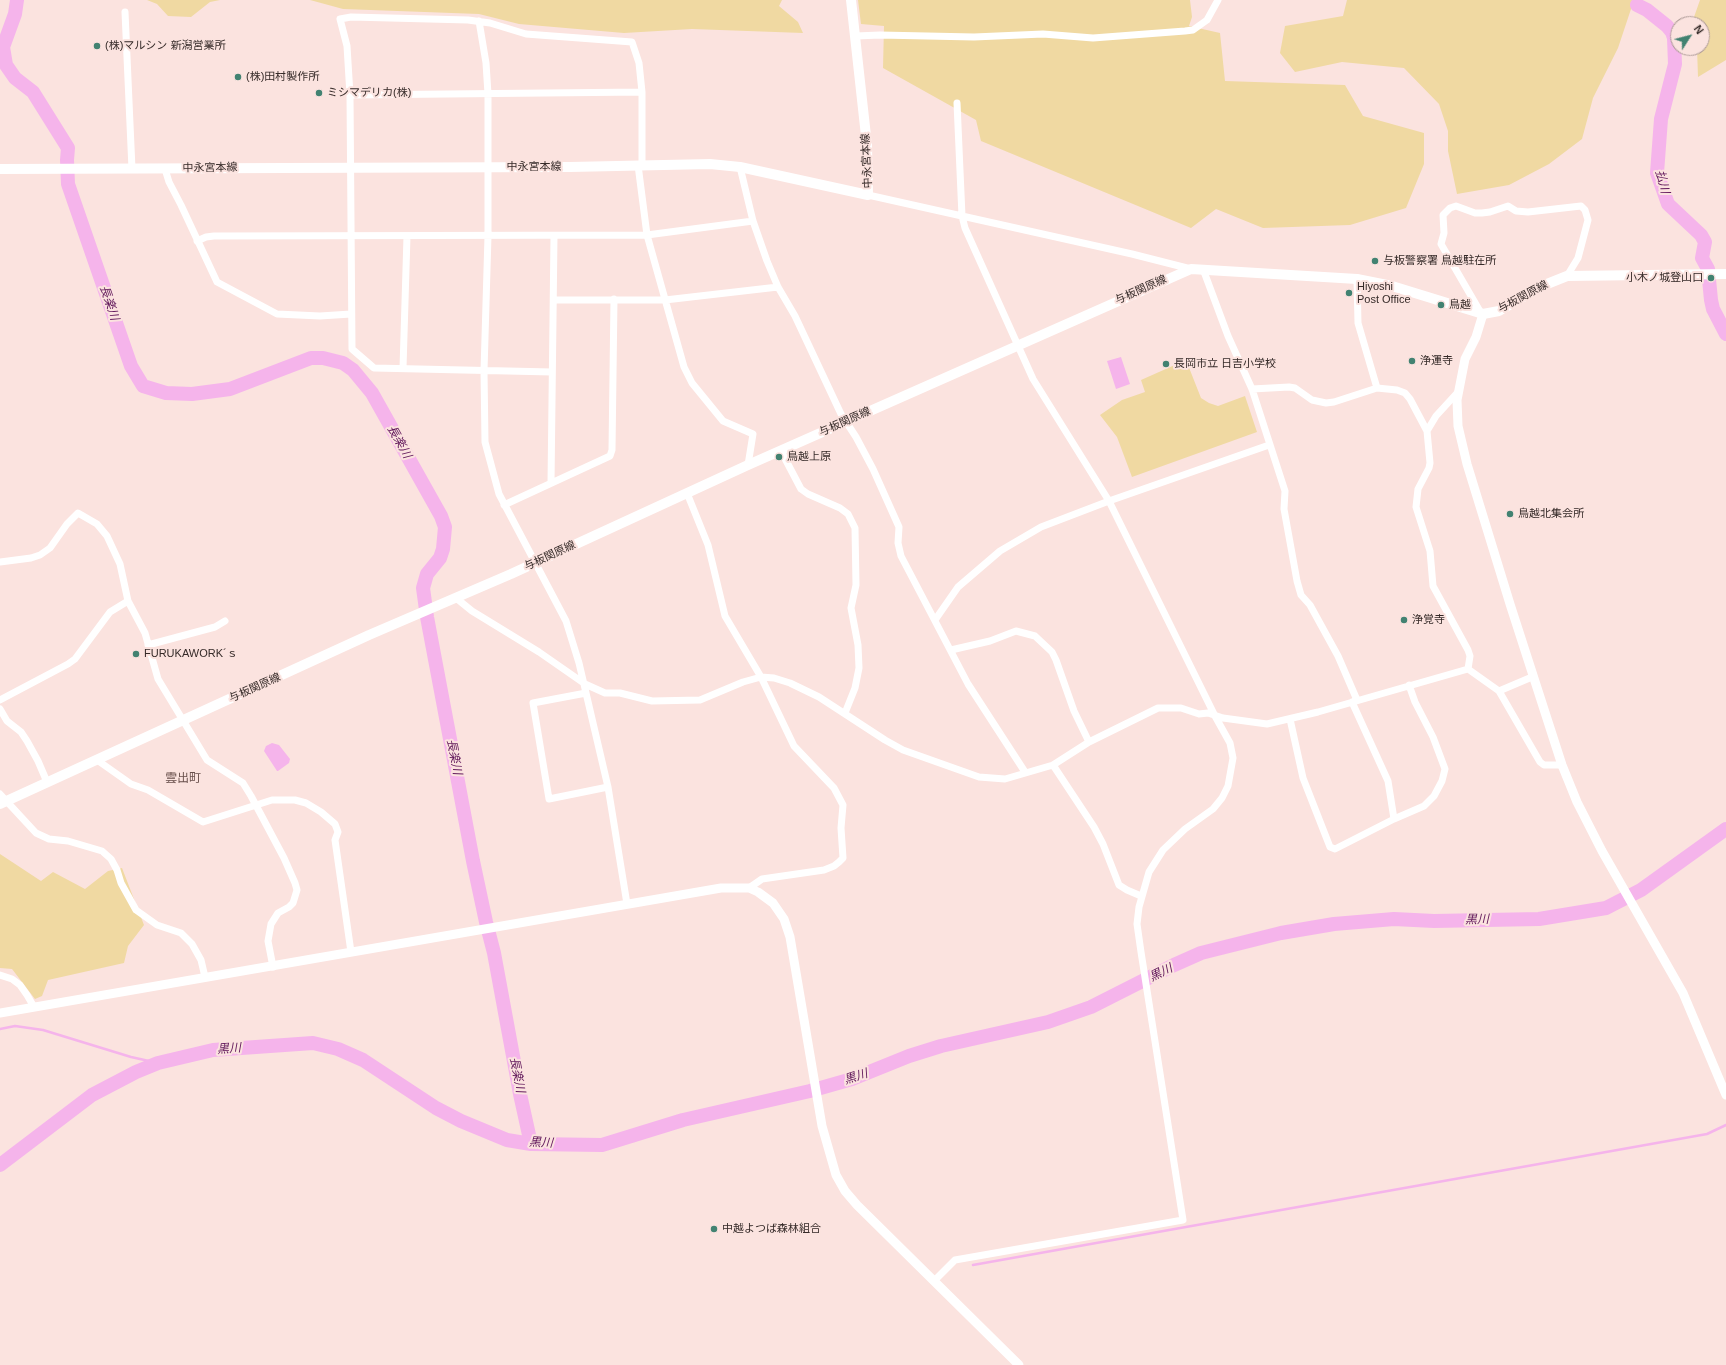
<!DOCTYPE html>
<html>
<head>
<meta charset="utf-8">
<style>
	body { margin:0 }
	#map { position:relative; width:1726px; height:1365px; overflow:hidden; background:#fbe3df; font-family:Arial,sans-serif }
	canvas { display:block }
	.north { position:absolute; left:1670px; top:16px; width:40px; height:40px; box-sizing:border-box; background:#fbe3df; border:1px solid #ac9996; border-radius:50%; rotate:54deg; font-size:11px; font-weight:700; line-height:16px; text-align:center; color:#352a28 }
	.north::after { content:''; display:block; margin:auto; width:14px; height:18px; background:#428271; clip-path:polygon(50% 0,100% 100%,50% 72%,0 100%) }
</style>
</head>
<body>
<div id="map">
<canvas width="1726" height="1365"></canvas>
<div class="north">N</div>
</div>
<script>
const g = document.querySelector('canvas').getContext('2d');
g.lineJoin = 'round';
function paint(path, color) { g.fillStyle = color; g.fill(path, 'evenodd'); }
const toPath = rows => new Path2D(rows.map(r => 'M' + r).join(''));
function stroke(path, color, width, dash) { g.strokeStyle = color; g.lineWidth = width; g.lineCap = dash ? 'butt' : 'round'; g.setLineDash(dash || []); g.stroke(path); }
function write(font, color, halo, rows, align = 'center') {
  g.font = font + ' Arial,"Noto Sans JP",sans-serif'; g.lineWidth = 4; g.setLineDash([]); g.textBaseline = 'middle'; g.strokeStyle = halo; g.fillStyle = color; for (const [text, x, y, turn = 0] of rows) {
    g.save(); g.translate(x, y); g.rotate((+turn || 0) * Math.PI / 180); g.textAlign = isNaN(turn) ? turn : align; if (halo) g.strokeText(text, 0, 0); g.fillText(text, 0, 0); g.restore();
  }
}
paint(toPath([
	[147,0,220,0,210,2,191,17,168,16,157,4],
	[310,0,782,0,779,6,798,22,803,33,692,29,624,33,519,24,479,14,343,9],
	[858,0,1190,0,1192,17,1189,26,1220,33,1225,81,1345,85,1363,116,1424,133,1424,164,1406,208,1350,225,1263,228,1216,209,1191,228,981,141,976,120,883,68,884,26,861,24],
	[1347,0,1634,0,1618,48,1593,98,1582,139,1549,164,1509,185,1457,194,1448,151,1448,131,1439,104,1404,68,1342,62,1295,72,1280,53,1285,26,1343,16],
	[1700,0,1726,0,1726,60,1698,77,1697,48,1702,48,1702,24,1695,24,1694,17],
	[1186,360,1201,398,1209,403,1218,406,1245,396,1257,432,1132,477,1117,437,1100,415,1122,400,1145,392,1141,380],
	[0,854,41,881,53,872,85,889,108,871,122,868,144,925,128,946,124,963,48,980,42,996,35,999,12,969,0,968]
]), '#f0d9a2');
paint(toPath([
	[1121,357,1130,384,1116,389,1107,361],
	[272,743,279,745,290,759,289,763,278,771,277,771,264,751,266,746]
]), '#f5b4eb');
stroke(toPath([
	[0,1029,15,1026,43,1030,131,1057,158,1063],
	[973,1265,1707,1134,1726,1125]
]), '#f5b4eb', 2.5);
stroke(toPath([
	[17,0,15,14,3,47,6,65,15,78,33,92,68,148,67,160,68,184,131,366,143,386,166,393,192,394,230,389,311,358,323,358,343,363,353,370,372,393,441,516,445,527,443,549,440,558,427,574,423,588,427,617,473,861,486,922,494,953,520,1094,531,1144],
	[1637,5,1647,10,1667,26,1672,32,1674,38,1675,64,1661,119,1657,173,1668,204,1701,235,1705,242,1702,258,1708,269,1711,300,1713,309,1726,334],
	[0,1165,92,1095,136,1072,158,1063,213,1050,313,1043,338,1049,363,1060,436,1108,461,1121,507,1140,531,1144,602,1145,683,1120,810,1091,852,1079,909,1056,941,1046,1048,1022,1091,1007,1174,965,1201,953,1281,933,1334,924,1394,919,1434,921,1539,919,1606,908,1641,890,1726,829]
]), '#f5b4eb', 14);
stroke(toPath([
	[125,12,132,169],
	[479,21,486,63,488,94,488,236,484,371,485,442,499,494,566,621,579,663,608,787,627,904],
	[856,36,880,35,974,37,1043,34,1093,38,1185,31,1193,30,1207,20,1218,0],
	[350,95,642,92],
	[638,165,647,235,684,367,692,383,723,421,753,434,748,465],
	[740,167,753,221,767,261,778,287,795,316,841,414,856,437,873,469,899,527,898,543,901,556,968,684,1025,772],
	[165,169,169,182,181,205,217,282,277,314,320,316,351,314],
	[868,195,1132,254,1191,269],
	[197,241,206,237,214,236,647,235,753,221],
	[1203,269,1228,336,1252,389,1285,491,1284,509,1297,581,1301,595,1310,605,1338,656,1357,700],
	[1357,279,1358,323,1377,388],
	[554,300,665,300,778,287],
	[1481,313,1441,244,1444,233,1443,215,1450,208,1456,206,1475,213,1482,213,1490,212,1508,206,1516,211,1528,212,1581,206,1585,210,1588,220,1578,258,1567,276],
	[403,368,407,236],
	[552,372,374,368,352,349,350,95,347,46,340,19,351,17,468,20,490,23,526,34,632,42,639,63,642,92,642,165],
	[1252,389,1289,387,1295,388,1312,400,1326,403,1334,402,1377,388,1397,390,1405,393,1410,399,1427,431,1430,463,1429,468,1418,489,1416,507,1430,551,1433,586,1468,650,1470,656,1468,669],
	[1427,431,1436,416,1458,392],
	[781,451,801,489,808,494,840,508,848,514,855,528,856,585,851,608,858,645,859,668,855,688,845,713],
	[551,483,554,236],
	[687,493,708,545,725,616,761,677,794,746,834,788,843,805,841,828,843,858,839,862,834,866,824,870,762,879,749,888],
	[504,505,610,456,612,450,614,299],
	[0,562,31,558,40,555,50,548,67,524,78,513,97,524,107,536,120,564,128,601,145,633,158,679,207,760,243,783,251,796,284,858,295,883,297,890,293,903,289,907,278,913,271,924,268,941,273,967],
	[456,598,472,611,539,652,585,684,605,693,620,693,652,701,700,700,743,682,761,677,774,678,790,683,819,697,885,740,903,750,979,777,1005,779,1053,765,1089,742,1158,708,1181,708,1199,714,1208,713,1223,718,1267,724,1318,712,1468,669,1499,691,1540,762,1544,765,1562,765],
	[935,620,958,587,1000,551,1041,527,1109,501,1269,445],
	[148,645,215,627,225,621],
	[951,650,990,641,1016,631,1035,636,1052,652,1056,660,1074,711,1089,742],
	[1499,691,1532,677],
	[586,693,533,703,549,799,608,787],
	[0,700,68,664,75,659,110,612,128,601],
	[1352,702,1388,781,1394,819],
	[0,709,7,721,21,732,27,741,38,761,47,782],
	[1290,719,1303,778,1330,847,1335,849,1394,819,1424,806,1434,796,1442,781,1445,769,1433,737,1415,702,1409,685],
	[97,760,131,784,148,790,203,822,272,800,295,800,306,803,321,812,335,824,338,832,335,840,351,952],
	[1053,765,1094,827,1103,844,1119,885,1127,890,1141,896],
	[0,794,36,833,49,839,68,841,102,851,111,859,117,870,121,883,136,910,157,925,181,933,192,944,201,960,205,977],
	[0,975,12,979,20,985,27,995,34,1007],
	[934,1281,955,1260,1183,1220,1141,952,1137,924,1139,907,1149,872,1163,850,1185,829,1213,809,1222,798,1228,786,1233,758,1230,743,1215,716,1109,501,1033,379,965,228,962,216,957,103]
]), '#fff', 7);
stroke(toPath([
	[1483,314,1476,337,1465,359,1457,400,1458,426,1467,464,1510,604,1562,765,1577,802,1602,851,1683,993,1726,1095],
	[0,1013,721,888,749,888,758,892,773,903,784,919,790,937,822,1126,836,1175,845,1191,857,1205,1019,1365]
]), '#fff', 9);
stroke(toPath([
	[0,169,570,167,710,164,740,167,868,195,867,145,851,0],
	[0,804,369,635,511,574,748,465,1191,269,1357,279,1392,286,1483,314,1499,311,1542,286,1567,276,1726,274]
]), '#fff', 10);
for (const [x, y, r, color] of [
	[97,46,4,"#428271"],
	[238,77,4,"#428271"],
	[319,93,4,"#428271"],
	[1375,261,4,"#428271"],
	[1711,278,4,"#428271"],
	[1349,293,4,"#428271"],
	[1441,305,4,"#428271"],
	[1412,361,4,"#428271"],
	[1166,364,4,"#428271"],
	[779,457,4,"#428271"],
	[1510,514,4,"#428271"],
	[1404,620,4,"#428271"],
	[136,654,4,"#428271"],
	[714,1229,4,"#428271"]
]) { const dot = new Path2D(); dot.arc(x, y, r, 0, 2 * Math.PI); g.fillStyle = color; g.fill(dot); stroke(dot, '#fbe3df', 1.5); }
write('11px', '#352a28', '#fbe3df', [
	["(株)マルシン 新潟営業所",105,46],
	["(株)田村製作所",246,77],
	["ミシマデリカ(株)",327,93],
	["与板警察署 鳥越駐在所",1383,261],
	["小木ノ城登山口",1703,278,"right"],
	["Hiyoshi",1357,287],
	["Post Office",1357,300],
	["鳥越",1449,305],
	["浄運寺",1420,361],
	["長岡市立 日吉小学校",1174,364],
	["鳥越上原",787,457],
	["鳥越北集会所",1518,514],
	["浄覚寺",1412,620],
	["FURUKAWORK´ｓ",144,654],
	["中越よつば森林組合",722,1229]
], 'left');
write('11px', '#352a28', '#fbe3df', [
	["中永宮本線",867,161,-93],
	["中永宮本線",534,167],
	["中永宮本線",210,168,-1],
	["与板関原線",1141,290,-24],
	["与板関原線",1523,297,-28],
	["与板関原線",845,422,-24],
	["与板関原線",550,556,-25],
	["与板関原線",255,688,-24]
]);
write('italic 12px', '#60165a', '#fbe3df', [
	["払川",1662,182,75],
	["長楽川",109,303,71],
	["長楽川",399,442,61],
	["長楽川",454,757,79],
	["黒川",1477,920,-1],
	["黒川",1161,973,-26],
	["黒川",229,1049,-4],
	["長楽川",517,1075,79],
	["黒川",856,1077,-18],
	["黒川",541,1143,3]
]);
write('12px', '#69504c', '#fbe3df', [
	["雲出町",183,779]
]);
</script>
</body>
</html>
